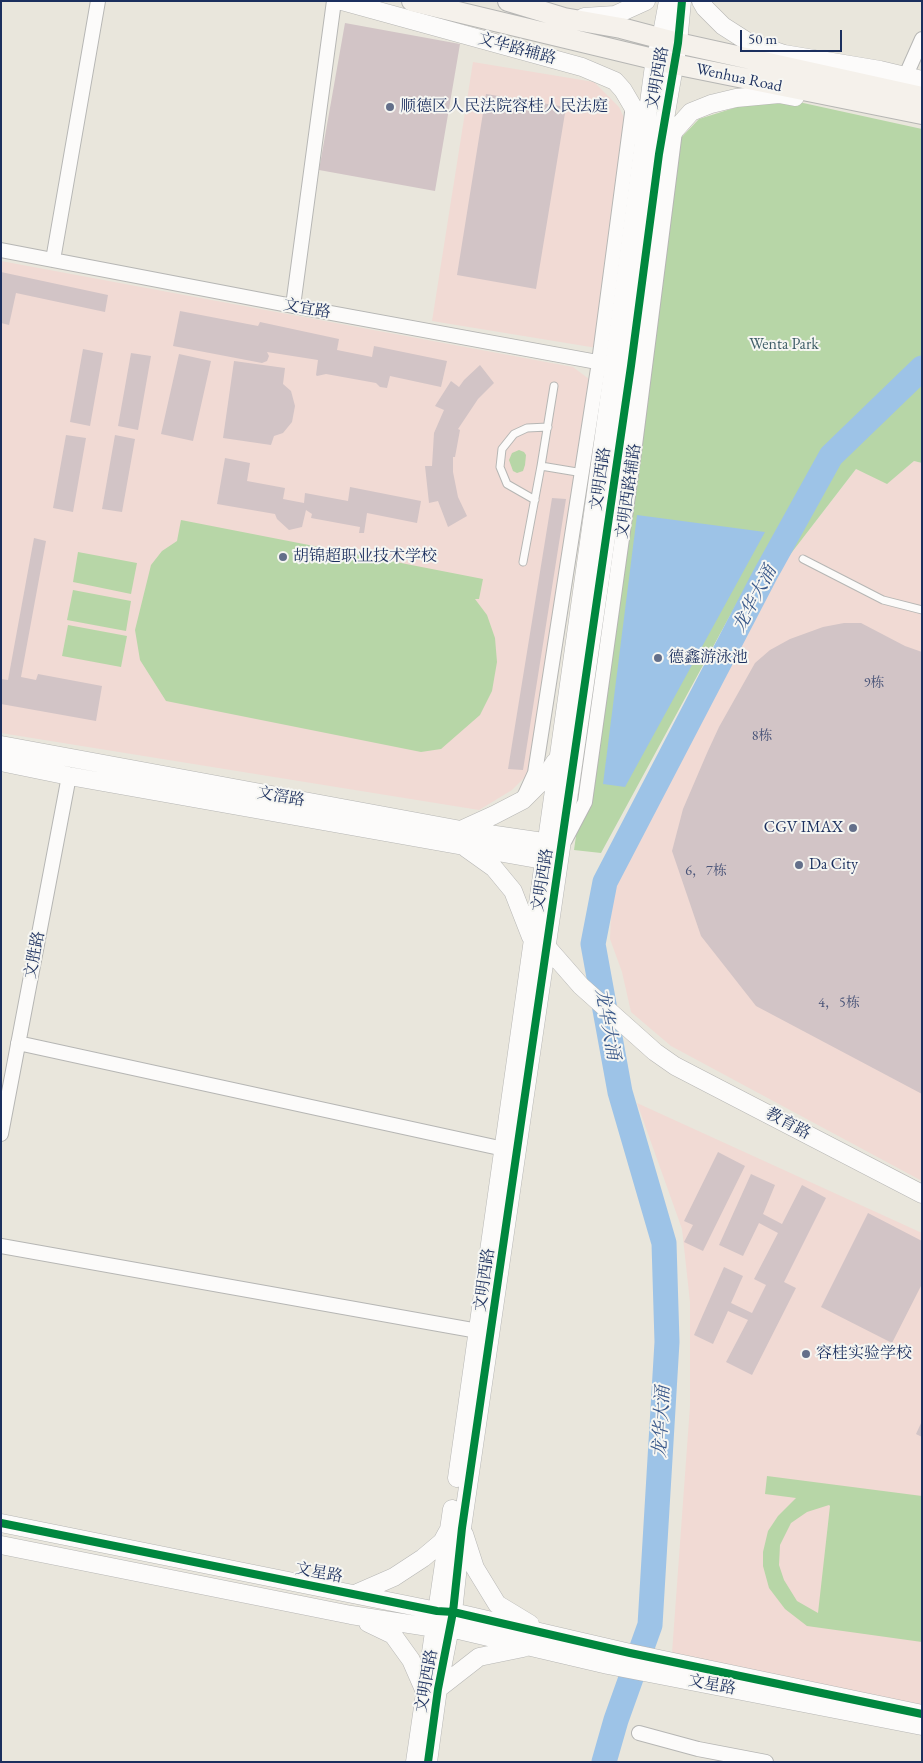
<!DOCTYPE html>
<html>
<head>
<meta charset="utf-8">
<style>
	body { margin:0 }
	#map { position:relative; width:923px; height:1763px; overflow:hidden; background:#e9e6dc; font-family:"EB Garamond",serif }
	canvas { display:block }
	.frame { position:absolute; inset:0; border:2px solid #1b2f5e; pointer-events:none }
	.scale { position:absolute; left:740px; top:30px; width:102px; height:22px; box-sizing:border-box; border:2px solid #1b2f5e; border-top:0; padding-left:6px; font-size:15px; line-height:18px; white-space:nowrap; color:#1b2f5e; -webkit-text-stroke:4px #f6f6f2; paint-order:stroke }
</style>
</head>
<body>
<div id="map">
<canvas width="923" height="1763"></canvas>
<div class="frame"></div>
<div class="scale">50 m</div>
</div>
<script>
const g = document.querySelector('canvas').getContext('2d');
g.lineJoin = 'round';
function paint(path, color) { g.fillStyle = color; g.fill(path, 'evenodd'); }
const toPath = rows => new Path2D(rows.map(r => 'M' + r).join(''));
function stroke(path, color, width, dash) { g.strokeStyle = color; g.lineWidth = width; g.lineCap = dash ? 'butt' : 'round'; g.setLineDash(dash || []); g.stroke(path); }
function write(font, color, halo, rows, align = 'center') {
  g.font = font + ' "EB Garamond","Noto Serif SC",serif'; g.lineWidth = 4; g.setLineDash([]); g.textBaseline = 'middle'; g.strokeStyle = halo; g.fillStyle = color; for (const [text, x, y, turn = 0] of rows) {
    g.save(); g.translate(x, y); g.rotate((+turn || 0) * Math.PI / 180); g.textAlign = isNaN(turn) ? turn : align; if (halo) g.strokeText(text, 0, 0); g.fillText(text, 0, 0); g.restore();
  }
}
paint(toPath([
	[473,62,594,82,619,107,636,143,603,349,432,321],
	[1,261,573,367,593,382,533,769,512,790,479,810,1,733],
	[914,461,922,463,922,1181,671,1046,631,1012,622,972,610,939,612,895,659,794,769,582,856,469,887,483],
	[637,1103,922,1233,922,1707,672,1653,690,1406,690,1302,682,1229]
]), '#f1dad4');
paint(toPath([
	[769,97,785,99,922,129,922,463,914,461,887,484,856,469,769,582,752,575,601,853,574,850,671,161,677,142,699,119],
	[519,450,524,452,526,455,525,465,523,471,517,473,513,471,509,460,512,453],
	[181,520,483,579,479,599,475,599,487,615,495,638,497,662,492,691,480,715,441,749,421,752,166,701,140,660,135,630,151,565,162,551,177,541],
	[78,552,137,563,131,594,73,582],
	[73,590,131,601,126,631,67,620],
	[68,625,127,636,121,667,62,656],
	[767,1476,922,1496,922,1642,807,1626,785,1609,769,1588,763,1566,763,1552,768,1531,778,1516,796,1498,765,1494],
	[829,1505,830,1506,818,1613,797,1601,784,1580,779,1565,780,1545,791,1523,807,1512]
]), '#b7d6a7');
paint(toPath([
	[637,515,765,532,625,787,603,784]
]), '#9dc3e7');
stroke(toPath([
	[604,1762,616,1720,650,1625,667,1342,664,1243,620,1092,593,944,605,882,765,575,831,456,922,368]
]), '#9dc3e7', 25);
paint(toPath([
	[345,23,460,44,435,191,319,170],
	[486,94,566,107,536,289,457,275],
	[1,272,108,295,105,312,16,293,9,325,1,323],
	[180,311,258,326,260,322,339,339,337,350,372,357,374,346,447,361,441,387,390,376,387,388,380,387,376,383,326,374,317,376,316,375,318,360,267,352,269,356,267,361,262,363,173,346],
	[83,349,103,353,90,426,70,422],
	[131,353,151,356,138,430,118,426],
	[179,354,211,361,193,441,161,434],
	[234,361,285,368,283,384,291,391,295,406,292,422,283,433,274,436,271,445,223,438],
	[480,365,494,383,478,399,458,429,460,430,455,457,453,457,453,472,458,497,467,516,448,527,438,501,429,503,425,466,432,466,434,433,444,410,435,406,451,381,459,387,464,380],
	[66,435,86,438,73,512,53,508],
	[115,435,135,439,122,512,102,509],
	[225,458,250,463,247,481,285,488,283,499,304,503,305,493,348,501,350,487,421,501,417,523,367,513,364,533,359,533,360,527,311,518,312,514,306,510,302,527,289,530,277,519,275,514,217,504],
	[552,498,566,499,523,770,508,769],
	[34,538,46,541,21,677,36,680,38,674,102,686,96,721,1,704,1,679,8,680],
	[844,623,861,623,905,646,922,652,922,1094,756,1006,701,936,672,851,683,809,707,753,719,727,755,663,770,650,790,639,823,627],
	[718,1152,745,1166,703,1251,684,1242,693,1225,684,1221],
	[751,1174,775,1185,763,1214,782,1224,802,1185,826,1198,784,1282,796,1288,752,1375,726,1362,748,1320,728,1311,713,1344,694,1335,724,1267,743,1276,731,1303,752,1313,766,1285,754,1279,778,1233,759,1223,743,1256,719,1245],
	[868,1213,922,1241,922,1284,892,1343,821,1307],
	[922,1421,922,1437,916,1434]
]), '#d2c4c6');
const service = toPath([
	[554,386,541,466,583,473],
	[535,500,507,484,500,467,502,449,514,434,527,428,548,427],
	[803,559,883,600,922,610],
	[523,562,541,466]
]);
const minor = toPath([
	[902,84,922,39],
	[1,250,293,306,608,364],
	[53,260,98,1],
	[293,306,334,1],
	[525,795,535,773,599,362,632,113],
	[565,840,585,802,634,453,675,131],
	[18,1043,504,1149],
	[1,1134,69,776],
	[1,1246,478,1331],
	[639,1733,698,1749,766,1762]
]);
const tertiary = toPath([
	[342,1,582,67,615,81,623,90,633,107,641,137],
	[701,1,705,8,723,26,748,42,784,54,880,70,922,80],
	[584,17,615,15,646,1],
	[662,149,675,130,691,112,711,104,736,98,779,94,795,97],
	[1,745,461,830,557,844],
	[1,762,69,776,554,862],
	[461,830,494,815,523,800,544,779,555,762],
	[466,848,494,868,513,891,531,937],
	[546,946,581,986,655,1052,675,1066,922,1194],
	[457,1478,614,365,655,58,661,39,668,1],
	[1,1523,437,1611,453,1612,630,1653,922,1714],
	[464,1534,475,1568,497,1604,530,1624],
	[1,1545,351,1615,435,1628,450,1628,608,1665,922,1726],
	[355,1594,394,1577,423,1558,442,1542,448,1531],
	[368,1623,393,1635,411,1660,425,1692],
	[438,1689,479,1657,523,1648],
	[415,1762,452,1509],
	[428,1762,438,1689,453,1612,462,1528,631,366,659,154,678,43,682,1]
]);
const secondary = toPath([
	[412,1,674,64,922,114],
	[508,1,564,18,621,28,678,43,922,97]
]);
stroke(service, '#b6b6b4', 9);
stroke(minor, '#b6b6b4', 16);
stroke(tertiary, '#b6b6b4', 19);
stroke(secondary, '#b6b6b4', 22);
stroke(service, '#fcfbfa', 7);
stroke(minor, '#fcfbfa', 14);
stroke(tertiary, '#fcfbfa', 18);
stroke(secondary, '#f5f1eb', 20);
stroke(toPath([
	[1,1523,437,1611,453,1612,630,1653,922,1714],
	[428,1762,438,1689,453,1612,462,1528,631,366,659,154,678,43,682,1]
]), '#00873e', 8);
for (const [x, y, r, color] of [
	[390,107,5,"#636f8a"],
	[283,557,5,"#636f8a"],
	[658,658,5,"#636f8a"],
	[853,828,5,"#636f8a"],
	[799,865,5,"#636f8a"],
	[806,1354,5,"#636f8a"]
]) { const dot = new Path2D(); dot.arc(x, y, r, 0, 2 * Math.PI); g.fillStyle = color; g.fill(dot); stroke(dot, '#f6f6f2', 2); }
write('14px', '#495478', null, [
	["9栋",874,683],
	["8栋",762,736],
	["6，7栋",706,871],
	["4，5栋",839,1003]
]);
write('16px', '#1b2f5e', '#f6f6f2', [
	["文华路辅路",517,49,15],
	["文明西路",658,78,-80],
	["Wenhua Road",739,78,12],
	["文宜路",307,309,10],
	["文明西路",601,479,-82],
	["文明西路辅路",629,491,-82],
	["文滘路",281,797,10],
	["文明西路",543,880,-81],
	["文胜路",35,955,-79],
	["教育路",788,1124,28],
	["文明西路",485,1280,-82],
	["文星路",319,1573,11],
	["文明西路",427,1681,-80],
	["文星路",712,1685,11]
]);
write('16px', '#1b2f5e', '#f6f6f2', [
	["顺德区人民法院容桂人民法庭",400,107],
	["胡锦超职业技术学校",293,557],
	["德鑫游泳池",668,658],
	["CGV IMAX",843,828,"right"],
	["Da City",809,865],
	["容桂实验学校",816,1354]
], 'left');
write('16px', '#3e5d67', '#f6f6f2', [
	["Wenta Park",784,345]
]);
write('italic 18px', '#385789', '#f6f6f2', [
	["龙华大涌",755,599,-62],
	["龙华大涌",607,1024,80],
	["龙华大涌",662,1422,-87]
]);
</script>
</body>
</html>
